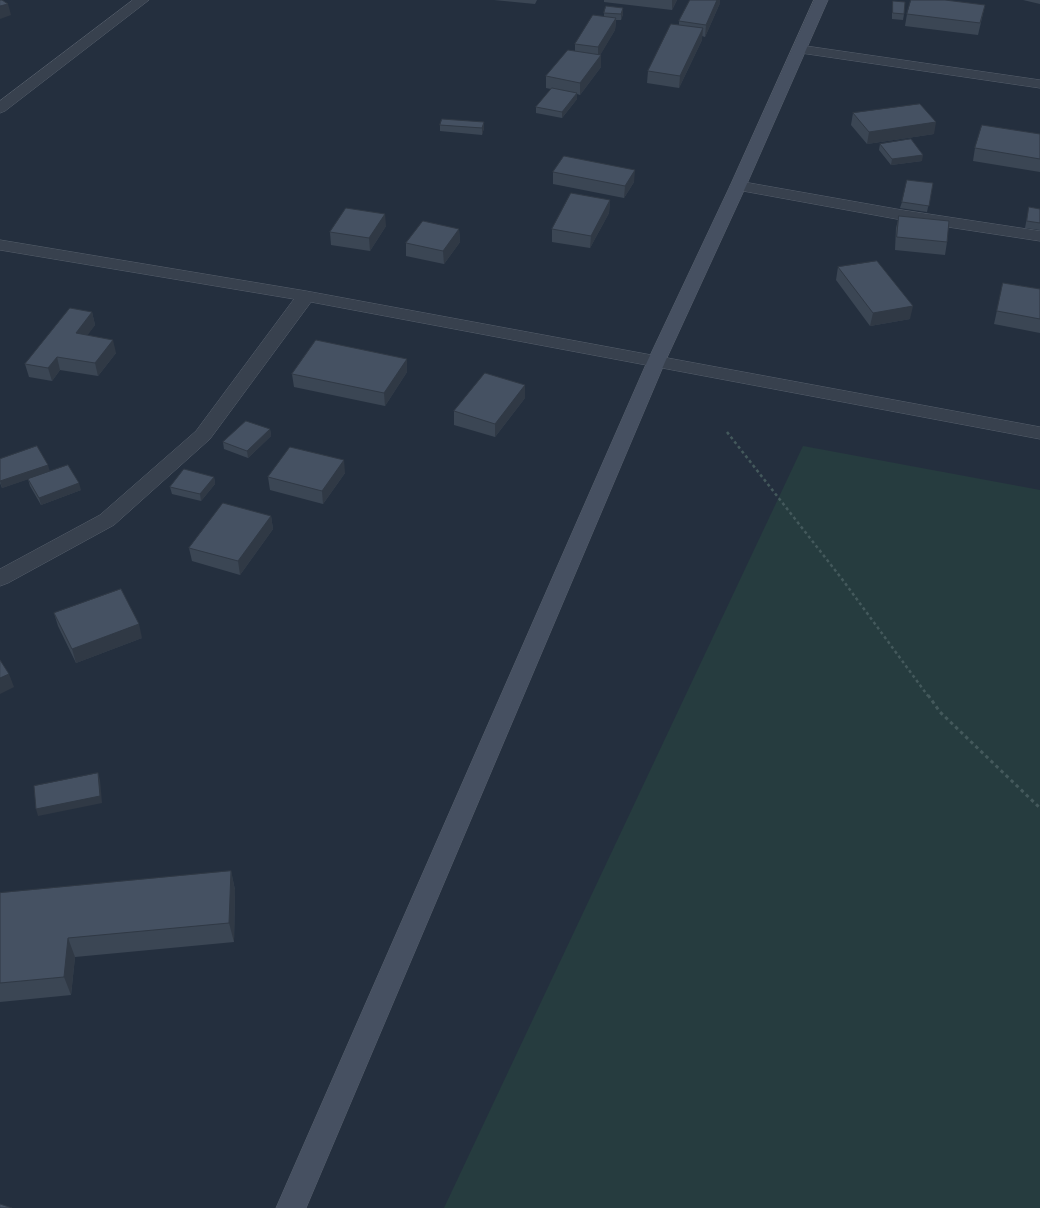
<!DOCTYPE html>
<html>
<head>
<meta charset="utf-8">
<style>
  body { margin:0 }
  canvas { display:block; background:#242f3e }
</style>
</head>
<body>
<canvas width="1040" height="1208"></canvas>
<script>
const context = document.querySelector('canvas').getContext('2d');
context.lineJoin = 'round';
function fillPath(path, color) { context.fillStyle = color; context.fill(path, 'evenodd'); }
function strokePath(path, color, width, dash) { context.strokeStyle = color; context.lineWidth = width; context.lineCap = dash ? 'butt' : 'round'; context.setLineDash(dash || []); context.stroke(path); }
fillPath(new Path2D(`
  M803,446L1040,490V1208H444Z`), '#263c3f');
const street = new Path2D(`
  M133,0H149L5,111L0,113V101Z
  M799,45L1040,80V88L794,52L792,49L794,46Z
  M738,181L902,210L1040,231V241L902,220L732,189L730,186L732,183Z
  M0,240L306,291L1040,427V439L311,302L210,439L114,525L8,583L0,586V569L100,515L196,431L294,299L0,250Z`);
const secondary = new Path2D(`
  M814,0H828L746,186L665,362L306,1208H276L647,362L730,186Z`);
strokePath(street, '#565f6c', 1);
strokePath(secondary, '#565f6c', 1);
strokePath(new Path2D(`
  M727,432L842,579L928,696`), '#44595c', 2.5, [3, 3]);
strokePath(new Path2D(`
  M928,695L940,712L1040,808`), '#44595c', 3, [3.5, 3.5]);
fillPath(street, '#38414e');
fillPath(secondary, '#465061');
fillPath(new Path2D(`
  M494,0H537L535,4Z
  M604,0H677L672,10L604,2Z
  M1023,0H1040V4Z
  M893,1L904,14L903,20L892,19V7Z
  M720,3L705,37L702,36V40L679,88L647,83L648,71L679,25V21Z
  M985,5L978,35L905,26L907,14Z
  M623,8V14L621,20H616L615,30L600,55L601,67L580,95L577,94V99L562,118L536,113V107L551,89L546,88V76L575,51V44L604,16V13Z
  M853,113L934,134L867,144L851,125Z
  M440,125L484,128L482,135L440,131Z
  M1040,134V172L973,161L975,148Z
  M880,144L922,161L891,165L879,150Z
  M553,172L634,182L624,198L553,184Z
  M933,183L927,212L900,208L902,202Z
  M610,200L609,213L590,248L552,242V229Z
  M1029,207L1040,209V230L1025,228Z
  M899,216L947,242L945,255L895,250L896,228Z
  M386,226L370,251L331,245L330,232Z
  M459,229L460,242L444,264L406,256V243Z
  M838,267L910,319L870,326L836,280Z
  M1003,283L1040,289V333L994,324Z
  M92,312L95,325L87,335L116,353L98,376L60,370L52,381L29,377L25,364Z
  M407,372L385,406L294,387L292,374Z
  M525,398L495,437L454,425V411Z
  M270,429L271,436L248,458L224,449L223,442Z
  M0,459L50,472L81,490L41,505L30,486L28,479L2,488L0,483Z
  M345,473L323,504L270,490L268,477Z
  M214,477L215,484L201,501L172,494L170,487Z
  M271,516L273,529L240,575L192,561L189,548Z
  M54,613L142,638L76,663L58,626Z
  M231,871L235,890L234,942L75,957L71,995L0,1002V893Z`), '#3b4654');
fillPath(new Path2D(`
  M672,0H677L672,10Z
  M717,0H720V3L705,37L706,25Z
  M8,4L11,15L0,19V6Z
  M623,8V14L621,20V14Z
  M616,18L615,30L598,59L601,55V67L580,95V83L598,59V47Z
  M703,28L702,40L679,88L680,76Z
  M577,93V99L562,118V112Z
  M484,122V128L482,135V128Z
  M936,122L934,134L867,144L869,132Z
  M923,155L922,161L891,165L892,159Z
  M635,170L634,182L624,198L625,186Z
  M610,200L609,213L590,248L591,236Z
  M385,214L386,226L370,251L369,238Z
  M459,229L460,242L444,264L443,251Z
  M913,306L910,319L870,326L873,313Z
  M92,312L95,325L79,347L76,333Z
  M113,340L116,353L98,376L95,363Z
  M57,357L60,370L52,381L48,368Z
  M407,359V372L385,406L384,393Z
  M525,385V398L495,437V424Z
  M270,429L271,436L248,458L247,451Z
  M344,460L345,473L323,504L322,491Z
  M48,465L50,472L2,488L0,481Z
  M214,477L215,484L201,501L200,494Z
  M79,483L81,490L41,505L39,498Z
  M271,516L273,529L240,575L238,561Z
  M139,624L142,638L76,663L72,649Z
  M9,674L14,687L0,694V678Z
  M98,773L100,780L102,803L38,816L36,809Z
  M231,871L235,890L234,942L229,923Z
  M68,938L75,957L71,995L64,977Z`), '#303945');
const building = new Path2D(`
  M0,0H2L8,4L0,6Z
  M690,0H717L706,25L679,21Z
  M911,0H945L985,5L980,23L907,14Z
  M893,1L905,2L904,14L893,13Z
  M606,6L623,8L621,14L604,13Z
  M593,15L616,18L598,47L575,44Z
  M671,24L703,28L680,76L648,71Z
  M568,50L601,55L580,83L546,76Z
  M552,88L577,93L562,112L536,107Z
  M920,104L936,122L869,132L853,113Z
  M442,119L484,122L482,128L440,125Z
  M982,125L1040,134V159L975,148Z
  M911,139L923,155L892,159L880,144Z
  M564,156L635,170L625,186L553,172Z
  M907,180L933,183L929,206L902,202Z
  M571,193L610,200L591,236L552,229Z
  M1029,207L1040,209V223L1027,221Z
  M346,208L385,214L369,238L330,232Z
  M899,216L949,221L947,242L897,237Z
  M423,221L459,229L443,251L406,243Z
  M877,261L913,306L873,313L838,267Z
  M1003,283L1040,289V319L997,311Z
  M70,308L92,312L76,333L113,340L95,363L57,357L48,368L25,364Z
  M316,340L407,359L384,393L292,374Z
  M485,373L525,385L495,424L454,411Z
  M246,421L270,429L247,451L223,442Z
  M37,446L48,465L0,481V459Z
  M290,447L344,460L322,491L268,477Z
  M68,465L79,483L39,498L28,479Z
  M184,469L214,477L200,494L170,487Z
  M223,503L271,516L238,561L189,548Z
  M121,589L139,624L72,649L54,613Z
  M0,660L9,674L0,678Z
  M98,773L100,796L36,809L34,786Z
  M231,871L229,923L68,938L64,977L0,983V893Z
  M0,1204L12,1208H0Z`);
fillPath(building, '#455162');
strokePath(building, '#303945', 1);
</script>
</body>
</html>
